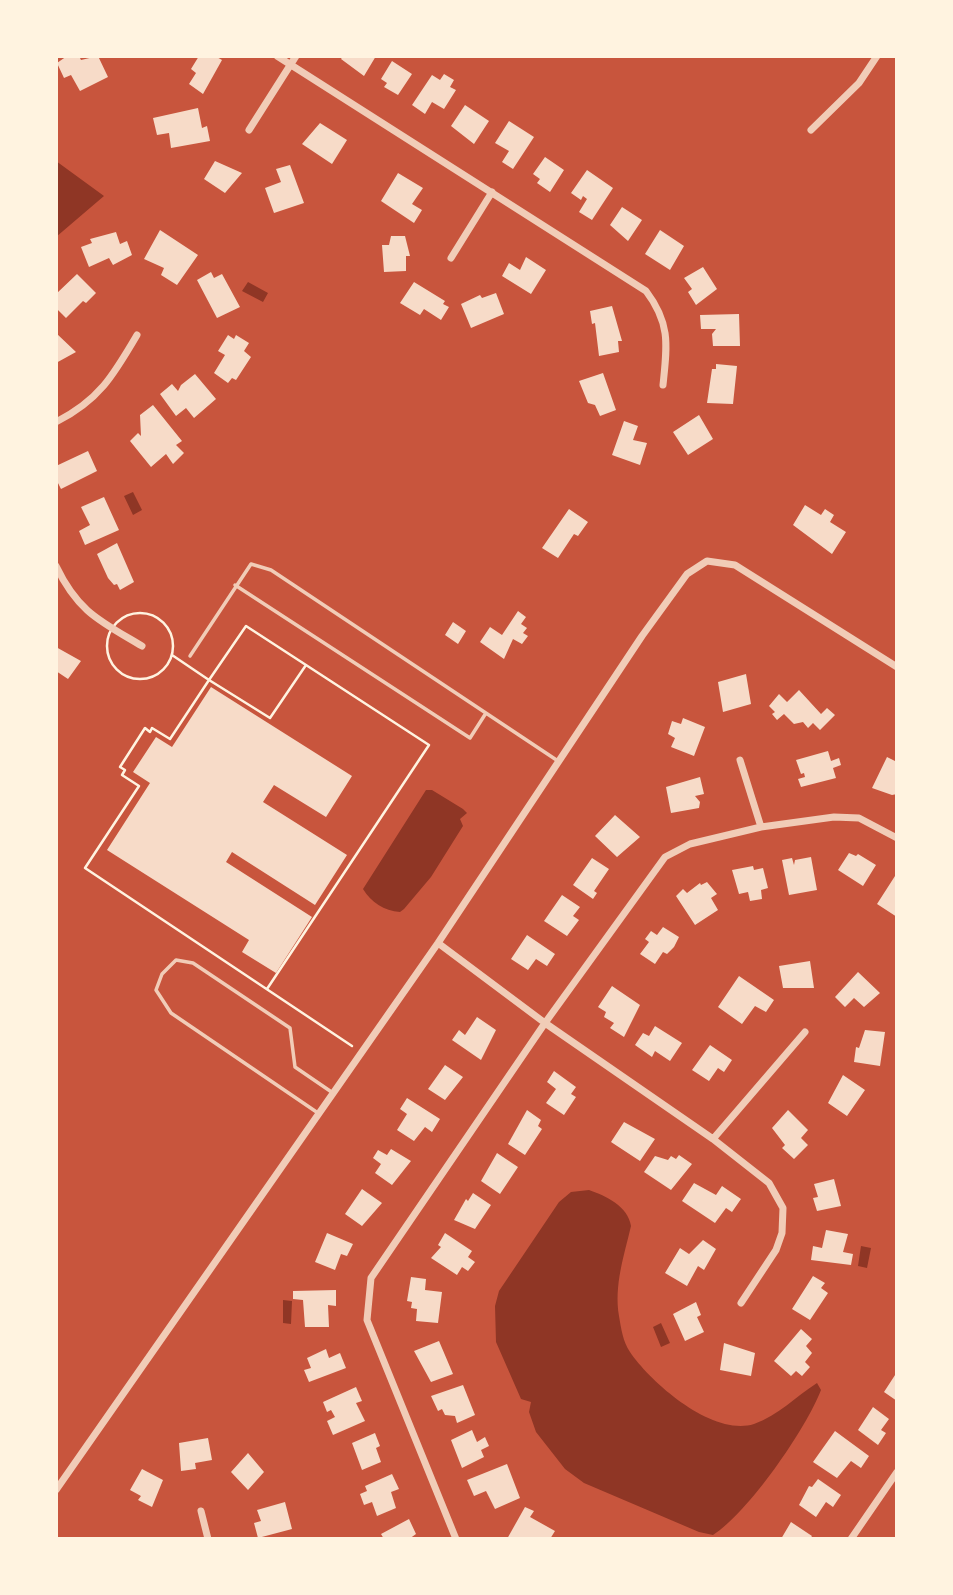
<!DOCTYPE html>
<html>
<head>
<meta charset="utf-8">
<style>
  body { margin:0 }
  #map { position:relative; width:953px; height:1595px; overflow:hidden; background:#c8553d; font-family:"IBM Plex Sans",sans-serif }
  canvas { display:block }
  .frame { position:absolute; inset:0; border:58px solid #fff3e0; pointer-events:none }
</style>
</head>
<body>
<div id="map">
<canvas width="953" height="1595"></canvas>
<div class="frame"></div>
</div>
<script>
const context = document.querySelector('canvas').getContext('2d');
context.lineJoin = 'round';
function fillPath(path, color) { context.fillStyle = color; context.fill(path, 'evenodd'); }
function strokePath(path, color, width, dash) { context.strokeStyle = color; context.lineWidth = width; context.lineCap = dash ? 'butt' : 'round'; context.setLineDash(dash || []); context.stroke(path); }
fillPath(new Path2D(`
  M56,161L104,196L56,237Z
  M248,282L268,293L263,302L242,291Z
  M133,492L142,510L133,515L124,496Z
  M426,790H432L463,809L467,813L460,819L463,826L431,877L404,909L400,912C384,911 371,902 363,889Z
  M589,1190C606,1196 628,1206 631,1226C624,1256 614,1285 619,1316C621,1328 623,1342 630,1352C651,1383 713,1437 754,1424C779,1415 795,1397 817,1383L821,1390C806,1429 748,1513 713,1535L699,1532L584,1483L565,1469L536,1432L529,1412L531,1402L521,1399L496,1342L495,1306L499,1291L559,1202L571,1192Z
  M861,1246L871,1248L867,1268L858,1266Z
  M283,1300L292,1301L291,1324L283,1323Z
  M661,1323L670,1343L661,1347L653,1327Z`), '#8f3625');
fillPath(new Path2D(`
  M67,56H79L81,60L98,56L108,77L80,91L71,75L64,78L57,63Z
  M199,56H215L222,60L203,94L189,84L196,73L191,69Z
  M343,56H376L364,76L341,59Z
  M392,61L412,74L398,95L384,87L387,83L381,79Z
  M444,74L454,80L450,87L456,90L444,109L432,102L425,114L412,105L432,75L440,80Z
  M465,105L489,121L474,144L451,126Z
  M198,108L202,128L207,126L210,141L171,148L169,133L157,135L153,118Z
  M509,121L534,137L513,169L502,162L509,151L495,143Z
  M320,123L347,140L332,164L302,144Z
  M545,157L564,170L550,192L537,183L540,179L533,174Z
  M215,161L242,173L225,193L204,179Z
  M290,165L304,203L274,213L265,188L281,182L276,169Z
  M587,170L613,188L592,220L579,212L587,199L583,196L581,200L571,193Z
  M398,173L423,188L412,204L422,210L414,223L381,201Z
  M622,207L642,220L628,241L610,225Z
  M160,230L198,255L177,285L161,275L164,268L144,259Z
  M660,230L684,246L670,270L645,254Z
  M116,232L120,244L127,241L132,255L113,265L109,258L89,267L81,247L92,243L90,239Z
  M391,236H405L410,256H406V271L384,272L382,245H389Z
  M526,257L546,270L531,294L502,276L509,263L520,270Z
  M703,267L717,289L696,305L688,292L692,289L684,278Z
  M211,272L214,278L222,274L240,307L217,318L197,280Z
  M77,274L96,293L86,303L83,301L66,318L56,308V294Z
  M414,282L445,301L443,304L449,307L441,320L424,309L420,315L400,303Z
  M496,293L504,314L471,328L461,304L480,295L482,298Z
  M612,306L622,341H618L619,352L599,356L595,323L592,324L590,311Z
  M739,314L740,346H713L712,334L716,329H701L700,315Z
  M56,333L76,352L56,363Z
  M228,335L234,339L236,335L249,343L244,351L251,357L236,380L232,378L228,383L214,373L225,355L218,351Z
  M716,364L737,366L733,404L707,403L712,369H716Z
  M603,373L616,410L600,416L595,405L588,403L579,381Z
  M195,374L216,399L194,418L186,408L176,416L160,394L172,384L178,391L181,385Z
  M153,405L182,441L176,445L184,453L173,464L166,454L151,467L130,441L138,433L141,436L140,415Z
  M699,415L713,439L688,455L673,432Z
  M624,421L638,426L633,440L647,443L640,465L612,455Z
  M88,451L97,471L61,489L56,479V466Z
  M104,497L119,530L85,545L79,531L90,525L81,507Z
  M805,505L821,515L825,509L834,515L830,522L846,532L832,554L793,525Z
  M569,509L588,522L578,536L574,534L558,558L542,548Z
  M117,543L134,582L120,590L117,584L114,585L108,578L97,554Z
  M518,611L526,617L521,624L527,628L523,633L528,636L522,644L513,639L504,659L480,642L490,627L502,635Z
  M453,622L466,631L458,644L445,635Z
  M56,647L81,661L68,679L56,671Z
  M746,674L751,704L723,712L718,682Z
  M211,687L352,776L326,817L274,785L263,802L347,855L315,905L232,852L226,862L312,917L276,973L242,952L249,940L107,850L150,783L133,772L156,737L172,747Z
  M799,690L821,714L827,708L835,715L820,730L813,723L808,728L803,722L794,724L784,714L777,720L772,714L775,712L769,706L779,694L787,702Z
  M683,718L705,727L694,756L671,747L675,738L668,734L672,721L681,724Z
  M828,751L831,761L839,758L841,765L833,768L836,778L801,787L798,779L805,777L804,773L801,774L796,760Z
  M887,757L897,762V794L892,795L872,788Z
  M700,777L704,794L695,796L700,802L699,808L671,813L666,787Z
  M615,815L640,837L617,857L595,836Z
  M849,853L856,856L858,854L876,865L863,886L838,870Z
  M811,857L817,890L789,895L782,860L792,858L794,865L795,860Z
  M592,858L609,869L594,891L597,893L593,899L573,885Z
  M753,866L754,870L763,868L768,888L761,890L762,899L750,901L748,892L739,894L732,870Z
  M895,876L897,878V917L877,904Z
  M707,882L717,894L711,898L718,910L695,925L676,896L683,889L687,893L700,883L701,885Z
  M562,895L580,907L573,916L579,920L567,936L544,921Z
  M663,927L679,937L674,947L667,954L663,952L655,964L640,954L649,942L645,939L651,931L657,935Z
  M527,935L555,954L547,966L536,959L528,970L511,959Z
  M810,961L814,988H783L779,966Z
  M858,972L880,993L864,1007L854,998L845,1007L835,997Z
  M739,976L774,1000L766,1012L755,1006L742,1024L718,1007Z
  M612,986L640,1005L624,1037L610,1028L614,1023L604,1017L606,1012L598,1007Z
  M477,1017L496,1030L481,1060L452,1040L459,1030L465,1035Z
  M655,1026L682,1043L670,1061L655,1051L652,1057L635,1045L643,1033L649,1036Z
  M865,1030L885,1032L880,1066L854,1062L856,1047L859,1048Z
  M710,1045L732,1060L724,1072L718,1068L709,1081L692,1070Z
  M445,1065L463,1077L445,1100L428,1089Z
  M554,1071L576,1087L571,1094L576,1097L564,1115L546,1103L556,1089L547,1082Z
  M843,1075L865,1090L847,1116L828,1103Z
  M407,1098L440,1119L432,1132L425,1127L414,1141L397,1130L407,1114L400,1109Z
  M527,1110L541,1120L538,1126L542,1129L525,1155L508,1144Z
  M788,1110L808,1130L801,1138L808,1145L794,1159L782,1148L785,1145L772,1128Z
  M624,1122L655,1139L640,1161L611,1142Z
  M391,1149L411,1161L392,1185L375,1173L381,1164L373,1158L378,1150L387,1155Z
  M497,1153L518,1167L500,1194L481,1181Z
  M679,1155L692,1164L671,1190L644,1172L655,1156L668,1160L671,1156L676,1159Z
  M834,1179L841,1206L817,1211L813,1198L818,1197L814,1184Z
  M694,1183L716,1195L722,1186L741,1199L732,1212L726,1208L715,1223L682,1201Z
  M362,1189L382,1203L362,1226L345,1214Z
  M473,1193L491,1205L475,1229L454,1220L466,1199L468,1201Z
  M826,1230L848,1234L843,1252L853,1254L851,1265L811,1260L813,1246L822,1248Z
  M327,1233L353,1244L347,1256L341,1254L335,1270L315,1262Z
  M445,1233L472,1251L468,1257L475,1262L468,1271L462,1267L457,1275L431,1258L441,1247L438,1245Z
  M703,1240L716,1249L704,1270L698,1266L687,1286L665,1273L680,1248L689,1254Z
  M813,1276L825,1283L821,1288L828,1293L810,1320L792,1309Z
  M411,1277L426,1279L425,1290L442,1292L438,1323L416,1321L417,1309L411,1308L412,1302L407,1301Z
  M336,1290V1306L328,1305L329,1327H305L303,1300L293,1299V1291Z
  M696,1302L701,1315L697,1317L704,1332L685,1341L673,1314Z
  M801,1329L812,1339L806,1346L812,1353L805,1362L810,1367L802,1376L796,1371L791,1376L774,1361Z
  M439,1341L453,1374L431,1382L414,1351Z
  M724,1343L755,1353L751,1376L720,1370Z
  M326,1349L329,1358L340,1353L346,1368L309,1382L304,1370L311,1368L307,1358Z
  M897,1372V1401L884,1392Z
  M463,1385L475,1415L457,1423L455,1416L445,1415L442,1409L438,1411L431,1396Z
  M356,1387L362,1401L356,1403L365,1421L333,1435L327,1421L335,1417L331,1410L327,1412L323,1402Z
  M873,1407L889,1419L881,1430L886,1433L878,1445L858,1430Z
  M472,1430L477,1442L485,1437L489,1446L481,1450L484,1457L462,1468L451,1440Z
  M835,1431L869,1456L861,1468L851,1461L837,1478L813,1462Z
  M375,1433L380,1446L376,1448L381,1462L362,1470L352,1443Z
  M208,1438L212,1460L195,1463L196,1469L181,1471L179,1443Z
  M248,1453L264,1472L248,1490L231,1472Z
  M507,1464L520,1498L495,1509L486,1491L474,1496L467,1480Z
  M142,1469L163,1480L152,1507L138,1500L141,1496L130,1490Z
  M392,1474L399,1489L391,1492L396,1508L377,1516L372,1502L364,1505L360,1494L367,1491L365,1486Z
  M818,1479L841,1495L833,1507L826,1502L816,1517L799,1505L809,1486L812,1487Z
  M285,1502L292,1529L258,1538L254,1523L261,1521L257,1510Z
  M525,1507L534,1511L530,1517L555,1531L550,1539H507Z
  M409,1519L416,1534L409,1539H384L381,1534Z
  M791,1522L812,1536L810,1539H781Z`), '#f7dbc8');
strokePath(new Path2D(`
  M107 646a33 33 0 1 1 66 0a33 33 0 1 1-66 0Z
  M172,655L209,680L170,739L152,728L150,732L145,728L120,767L125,770L122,775L139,786L85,868L352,1046
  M267,989L429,745L306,665L270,718L209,680L246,626L306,665`), '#fff3e0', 2.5);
strokePath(new Path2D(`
  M235,585L470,738L486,713
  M190,656L251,564L271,570L558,761
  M318,1113L171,1013L156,990L162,974L176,960L193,963L290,1028L295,1067L333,1093`), '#f1ccb7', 3.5);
strokePath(new Path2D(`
  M277,56L646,291C671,324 667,346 663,385
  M249,130L296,56
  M811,130L859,83L877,56
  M451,258L492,192
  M56,422C99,400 113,376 137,335
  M56,566C78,612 100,621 142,646
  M740,760L761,827
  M438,943L545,1023L713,1139L769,1183L783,1208L782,1233L776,1250L741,1303
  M713,1139L805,1032
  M56,1490L438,943L642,636L687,574L707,561L735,565L897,667
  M201,1511L208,1539
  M456,1539L367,1320L371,1278L545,1023L665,857L690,844L761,827L834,817L859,818L897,838
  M851,1539L897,1472`), '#f1ccb7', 7);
</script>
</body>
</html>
